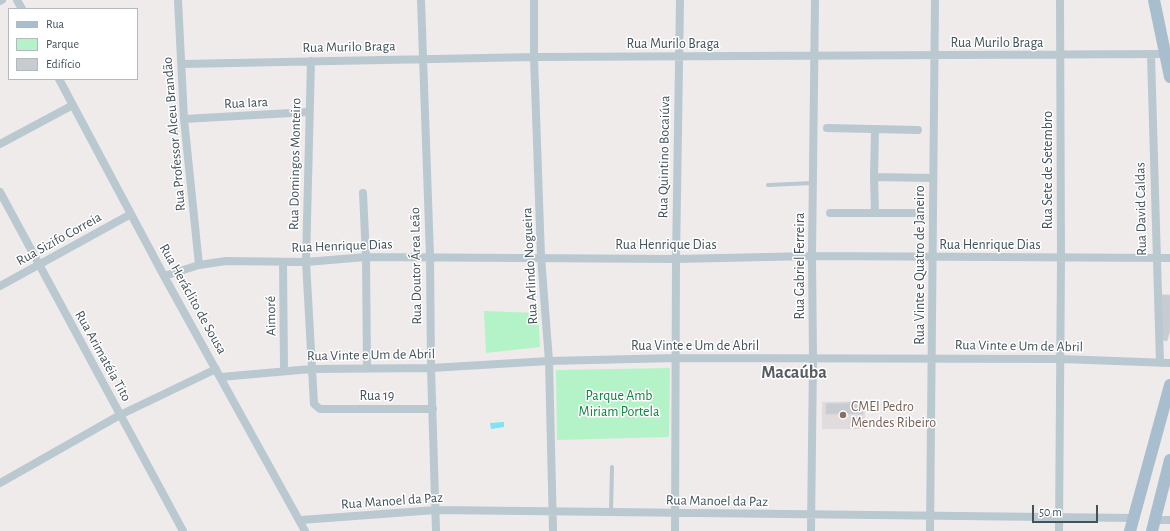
<!DOCTYPE html>
<html>
<head>
<meta charset="utf-8">
<style>
  body { margin:0 }
  #map { position:relative; width:1170px; height:531px; overflow:hidden; background:#efebeb; font-family:"Alegreya Sans",sans-serif }
  canvas { display:block }
  .legend { position:absolute; left:8px; top:8px; width:130px; height:72px; box-sizing:border-box; background:#fff; border:1px solid #b3b9bd; margin:0; padding:5px 7px; list-style:none; font-size:12px; color:#42515b }
  .legend li { display:flex; align-items:center; gap:8px; height:20px }
  .legend b { width:20px; border:1px solid #b3b9bd }
  .scale { position:absolute; left:1032px; top:505px; width:66px; height:18px; box-sizing:border-box; border:2px solid #42515b; border-top:0; padding-left:5px; font-size:12px; line-height:14px; white-space:nowrap; color:#42515b; -webkit-text-stroke:3px #fff; paint-order:stroke }
</style>
</head>
<body>
<div id="map">
<canvas width="1170" height="531"></canvas>
<ul class="legend">
<li><b style="height:5px;background:#a8bece"></b>Rua</li>
<li><b style="height:11px;background:#b3f3c7"></b>Parque</li>
<li><b style="height:11px;background:#c7ccd1"></b>Edifício</li>
</ul>
<div class="scale">50 m</div>
</div>
<script>
const context = document.querySelector('canvas').getContext('2d');
context.lineJoin = 'round';
function fillPath(path, color) { context.fillStyle = color; context.fill(path, 'evenodd'); }
function strokePath(path, color, width, dash) { context.strokeStyle = color; context.lineWidth = width; context.lineCap = dash ? 'butt' : 'round'; context.setLineDash(dash || []); context.stroke(path); }
function drawText(font, color, halo, rows, align = 'center') {
  context.font = font + ' "Alegreya Sans",sans-serif'; context.lineWidth = 3; context.setLineDash([]); context.textBaseline = 'middle'; context.strokeStyle = halo; context.fillStyle = color; for (const [text, x, y, turn = 0] of rows) {
    context.save(); context.translate(x, y); context.rotate((+turn || 0) * Math.PI / 180); context.textAlign = isNaN(turn) ? turn : align; if (halo) context.strokeText(text, 0, 0); context.fillText(text, 0, 0); context.restore();
  }
}
fillPath(new Path2D(`
  M865,401V429H822V402Z`), '#e0dcdd');
fillPath(new Path2D(`
  M484,311L538,313L540,347L486,353Z
  M670,368L669,437L557,440L556,370Z`), '#b3f3c7');
fillPath(new Path2D(`
  M504,422V427L491,429L490,423Z`), '#7ce5f4');
const building = new Path2D(`
  M1160,295H1170V330L1167,341L1163,340Z
  M857,403V407H863V414H826V404Z`);
fillPath(building, '#c7ccd1');
strokePath(building, '#cfd2d8', 1);
strokePath(new Path2D(`
  M768,185L813,183
  M611,512L612,467`), '#bac8d0', 4);
strokePath(new Path2D(`
  M17,0L22,9
  M178,0L184,119L199,265
  M421,0L430,256L431,368L436,531
  M534,0V57L541,257L549,361L553,531
  M0,1L2,0
  M1151,55L1160,363
  M311,61L306,262L314,404L320,409H433
  M182,64L534,57L1165,54
  M59,79L164,276L305,531
  M184,119L309,112
  M827,128L918,130
  M875,130L874,177L933,178
  M0,144L73,105
  M0,192L183,531
  M363,193L366,257L367,369
  M830,213H875L874,177
  M875,213H919
  M283,262L284,371
  M164,276L199,265L226,261L306,262L366,257L676,259L812,256L1170,258
  M0,286L131,214
  M221,377L311,369L431,368L549,361L676,358L1061,359L1170,363
  M0,483L120,415L216,369
  M301,520L436,510L1134,518
  M1155,520H1170
  M675,531L676,259L680,0
  M811,531L813,359L812,256L815,0
  M930,531L935,0
  M1059,531L1061,258L1060,0`), '#bac8d0', 8);
strokePath(new Path2D(`
  M1154,0L1170,77
  M1130,531L1170,385
  M1152,531L1170,460`), '#a8bece', 12);
for (const [x, y, r, color] of [
  [843,415,4,"#8d6e63"]
]) { const dot = new Path2D(); dot.arc(x, y, r, 0, 2 * Math.PI); context.fillStyle = color; context.fill(dot); strokePath(dot, '#fff', 1.5); }
drawText('14px', '#42515b', '#fff', [
  ["Rua Murilo Braga",997,43],
  ["Rua Murilo Braga",673,44],
  ["Rua Murilo Braga",349,47,-1],
  ["Rua Iara",246,103,-3],
  ["Rua Professor Alceu Brandão",174,134,-95],
  ["Rua Quintino Bocaiúva",664,157,-89],
  ["Rua Domingos Monteiro",295,164,-89],
  ["Rua Sete de Setembro",1048,170,-90],
  ["Rua David Caldas",1141,209,-91],
  ["Rua Sizifo Correia",59,239,-29],
  ["Rua Henrique Dias",666,245],
  ["Rua Henrique Dias",990,245],
  ["Rua Henrique Dias",342,246,-2],
  ["Rua Vinte e Quatro de Janeiro",920,265,-90],
  ["Rua Doutor Área Leão",416,266,-91],
  ["Rua Arlindo Nogueira",530,266,-93],
  ["Rua Gabriel Ferreira",800,266,-90],
  ["Rua Heráclito de Sousa",193,299,61],
  ["Aimoré",271,316,-91],
  ["Rua Vinte e Um de Abril",695,346],
  ["Rua Vinte e Um de Abril",1019,346,1],
  ["Rua Vinte e Um de Abril",371,355,-1],
  ["Rua Arimatéia Tito",103,356,61],
  ["Rua 19",377,396],
  ["Rua Manoel da Paz",392,501,-4],
  ["Rua Manoel da Paz",717,501,1]
]);
drawText('14px', '#0d823e', '#fff', [
  ["Parque Amb",619,396],
  ["Miriam Portela",619,412]
]);
drawText('14px', '#785e54', '#fff', [
  ["CMEI Pedro",851,407],
  ["Mendes Ribeiro",851,423]
], 'left');
drawText('bold 18px', '#585d61', '#fff', [
  ["Macaúba",794,373]
]);
</script>
</body>
</html>
